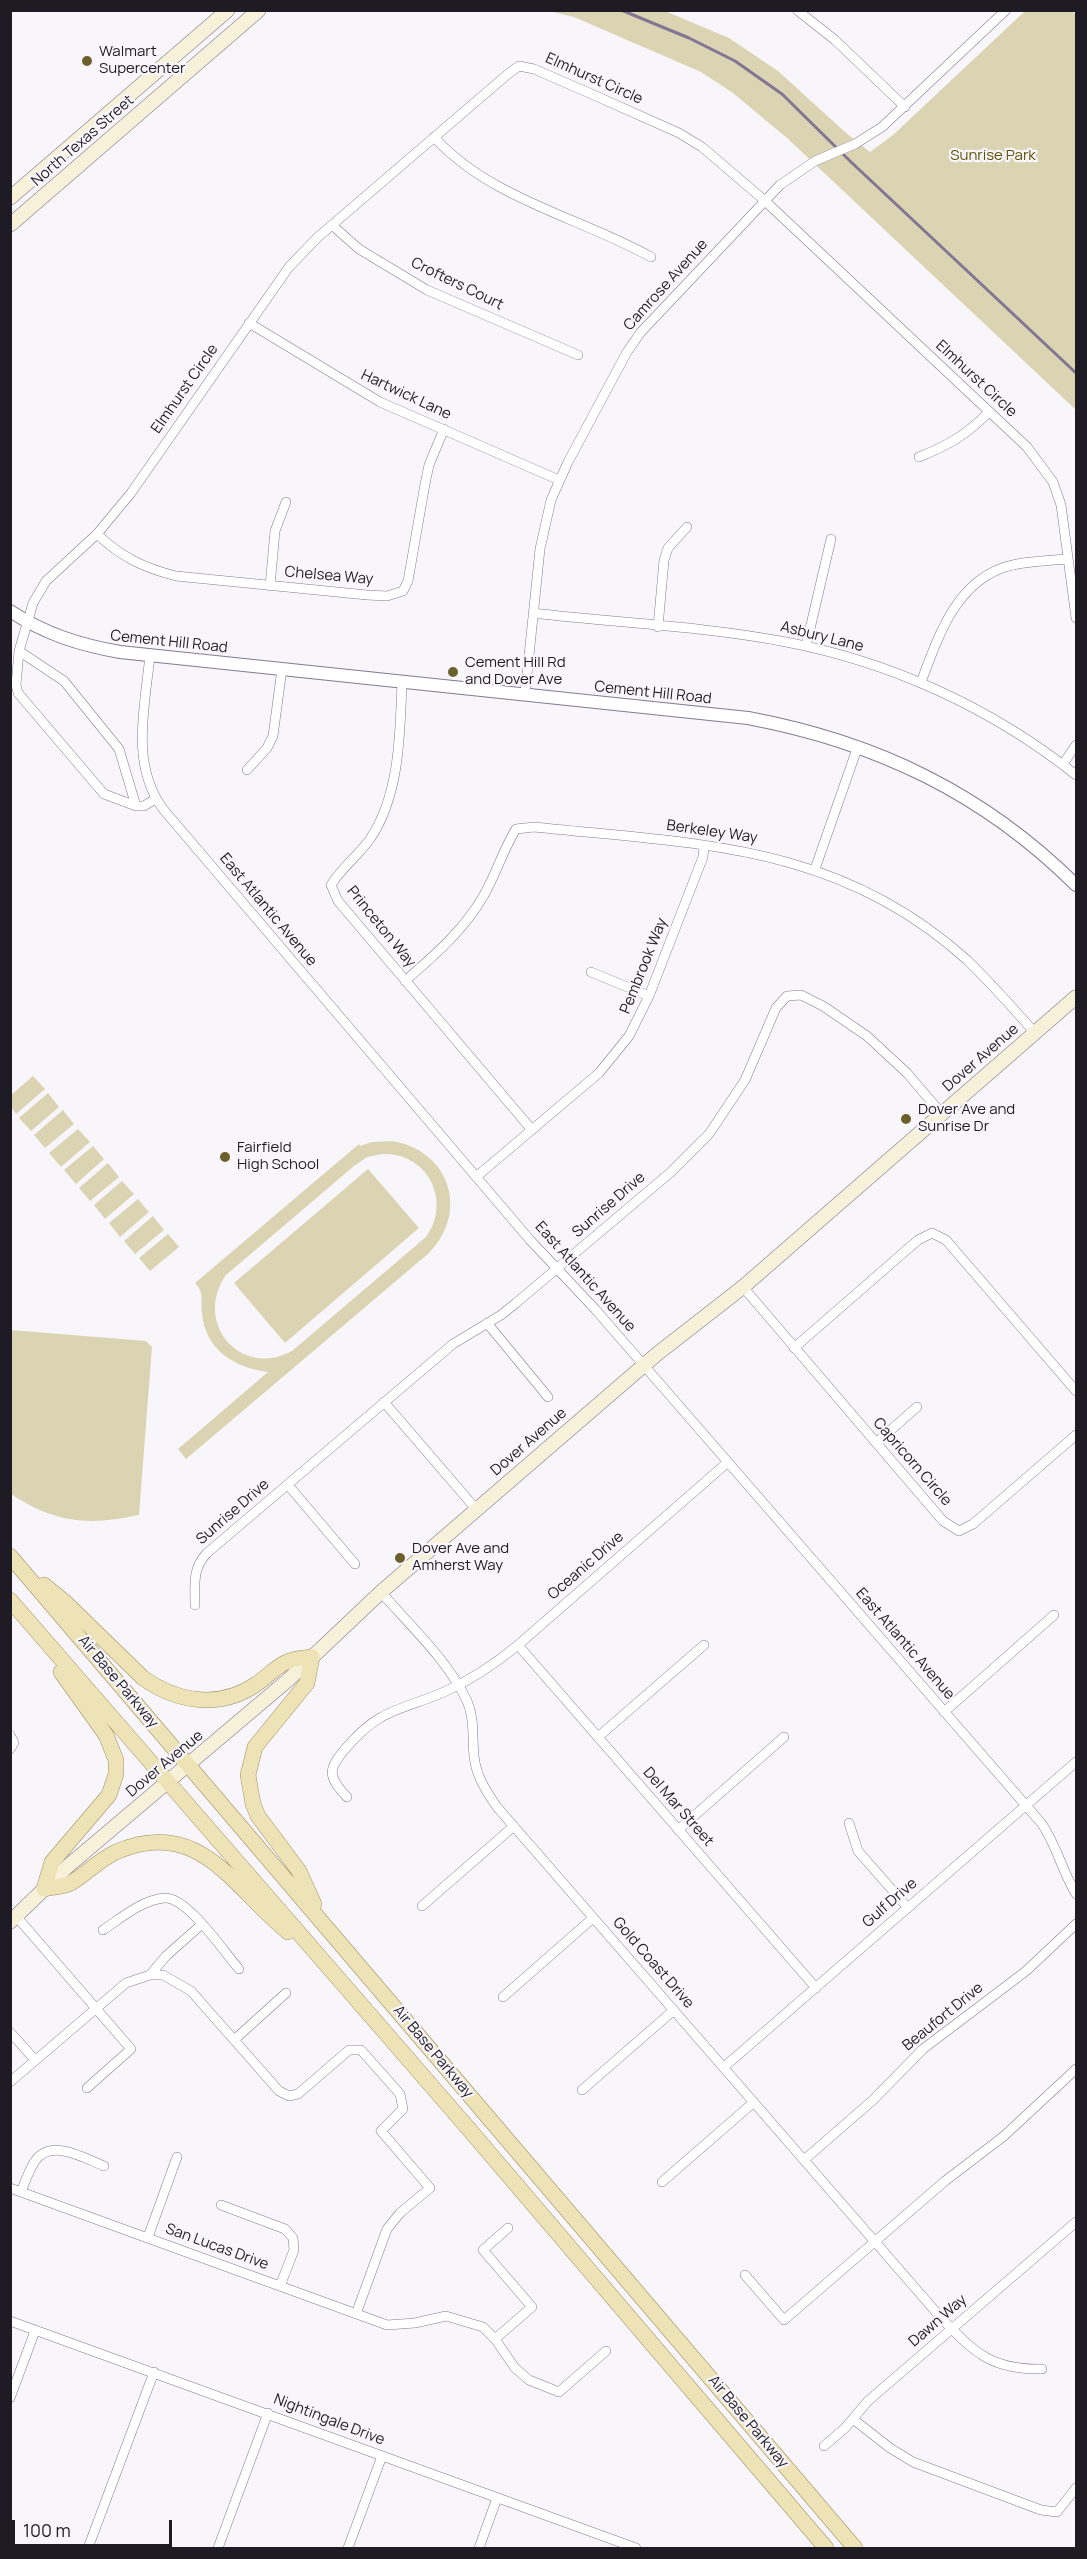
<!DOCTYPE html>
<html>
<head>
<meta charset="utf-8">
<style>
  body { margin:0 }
  #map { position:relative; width:1087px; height:2559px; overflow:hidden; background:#f8f6fb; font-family:Manrope,sans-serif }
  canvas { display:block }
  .frame { position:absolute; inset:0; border:12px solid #1f1b24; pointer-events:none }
  .scale { position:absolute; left:12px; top:2520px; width:160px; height:27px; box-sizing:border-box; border:3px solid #1f1b24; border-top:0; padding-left:8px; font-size:18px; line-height:21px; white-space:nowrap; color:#1f1b24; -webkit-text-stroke:4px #f8f6fb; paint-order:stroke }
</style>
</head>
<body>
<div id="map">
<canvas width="1087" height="2559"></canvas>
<div class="frame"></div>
<div class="scale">100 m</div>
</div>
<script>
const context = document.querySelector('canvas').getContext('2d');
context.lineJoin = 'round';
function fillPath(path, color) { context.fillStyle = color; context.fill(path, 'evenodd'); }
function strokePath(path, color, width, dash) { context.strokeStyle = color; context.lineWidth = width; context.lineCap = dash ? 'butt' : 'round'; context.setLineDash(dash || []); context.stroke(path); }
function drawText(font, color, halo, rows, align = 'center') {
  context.font = font + ' Manrope,sans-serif'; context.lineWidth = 4.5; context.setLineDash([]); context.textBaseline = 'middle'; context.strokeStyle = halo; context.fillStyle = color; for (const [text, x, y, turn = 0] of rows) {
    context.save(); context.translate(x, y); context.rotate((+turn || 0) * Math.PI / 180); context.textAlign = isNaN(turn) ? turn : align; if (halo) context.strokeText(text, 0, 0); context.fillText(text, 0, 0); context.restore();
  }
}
fillPath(new Path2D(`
  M549,11H665L729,38L778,71L845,132L870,152L893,135L1025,11H1073L1076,15V410L787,138L733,93L701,72L574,17Z
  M33,1076L45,1089L16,1114L11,1107V1095Z
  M48,1093L59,1107L31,1131L19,1118Z
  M63,1110L74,1124L45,1148L34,1135Z
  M78,1129L90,1142L61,1167L49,1153Z
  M392,1141C449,1150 470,1211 429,1253L186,1459L178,1449L268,1372C235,1368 205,1350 202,1313C200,1299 205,1294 195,1283L359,1144L360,1146L372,1142ZM383,1154C428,1153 452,1201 426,1237L292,1351C240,1379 193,1322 226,1275L354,1166L367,1157Z
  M93,1146L104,1159L76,1184L64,1170Z
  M108,1163L119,1177L90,1201L79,1188Z
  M368,1169L419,1228L285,1343L234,1283Z
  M122,1181L134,1194L105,1219L94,1205Z
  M138,1199L149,1212L120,1237L109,1223Z
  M153,1216L164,1230L135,1254L124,1241Z
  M168,1234L179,1247L150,1271L139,1258Z
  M11,1330L146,1341L152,1347L139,1515C88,1526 55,1523 11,1494Z`), '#dbd4b3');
strokePath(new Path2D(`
  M621,10L689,38L735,61L782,94L851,162L1076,373`), '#837693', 3);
const minor = new Path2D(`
  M797,10L835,40L905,107
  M434,137C490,199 579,217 651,257
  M332,225L359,249L427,290L578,355
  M249,323L380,402L559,480
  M919,457C949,445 966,435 989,412
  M97,534C121,557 144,568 176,576L367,595L387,596L403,591L408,581L425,484L429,465L444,429
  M270,586L275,531L286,502
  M533,613C617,623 703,626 786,642C891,662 992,708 1076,775
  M658,627L664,560L668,548L687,527
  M806,646L831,539
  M19,651L64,681L119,749L136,806
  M150,655C145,707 130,764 163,809L530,1240L595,1309L1042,1824C1057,1846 1062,1871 1076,1894
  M402,682C400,733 400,795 370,839C358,856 342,867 331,885L338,901L532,1130
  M921,682C938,638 954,586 1002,568C1022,561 1046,561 1067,559
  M525,694L540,549L551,500L568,462L627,352L641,332L780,185L815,161L855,144L882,127L1006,10
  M1063,764L1076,745
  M247,770L267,748L273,736L282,669
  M155,799L144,806H136L104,794L18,693L16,685L19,651L33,603L46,581L97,534L131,493L289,267L318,237L508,74L519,66L534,69L587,92L679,133L702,147L764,200L1027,447L1053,482L1061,505L1076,618
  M815,869L858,746
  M591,972L649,996
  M405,981C435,955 464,930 484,895C496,874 503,850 516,829L534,827C696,844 838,843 967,960C991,983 1013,1008 1035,1033
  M476,1177L599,1073L629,1036L649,996L703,857L704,845
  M743,1287L943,1521L959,1531L973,1524L1076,1435
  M487,1323L548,1397
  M794,1348L918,1240L932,1233L946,1240L1076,1391
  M384,1402L476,1509
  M876,1443L917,1407
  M288,1485L355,1564
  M381,1592C410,1626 448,1660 467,1701C475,1719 472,1738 474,1756C476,1776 486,1791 497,1807L943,2320C976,2354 993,2370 1042,2369
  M195,1605C195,1584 192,1569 207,1553L453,1344L501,1315L516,1303L671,1172L709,1134L745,1080L776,1008L787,996L801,995L823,1006L867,1036L907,1073L942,1114
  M518,1645L816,1988
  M944,1712L1054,1615
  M10,1735L14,1743L10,1749
  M598,1737L704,1645
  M347,1797C327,1776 328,1769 346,1748C380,1708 400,1711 444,1692C471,1680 495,1664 518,1645L728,1462
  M849,1823L858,1851L908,1908
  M678,1830L784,1737
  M422,1906L514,1826
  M16,1916L131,2049L87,2088
  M103,1930C121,1918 142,1900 164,1898C187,1896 224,1952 239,1969
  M150,1975L166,1956L201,1925
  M503,1997L593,1918
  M10,2032L35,2060
  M234,2040L286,1993
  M724,2067L1076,1762
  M10,2082L126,1983L150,1975H163L191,1991L279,2091L289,2096L298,2094L349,2050H361L400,2094L403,2109L381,2131L430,2188L400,2213L387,2229L356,2314
  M582,2090L674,2010
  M804,2160L873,2100L923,2049L1026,1971L1076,1924
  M662,2182L754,2102
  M10,2188L387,2325L415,2323L446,2316L483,2327L495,2339L515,2368L529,2380L559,2392L606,2351
  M21,2192C25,2182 29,2170 35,2161C51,2138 84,2158 104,2166
  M221,2205L285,2229L293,2238L294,2250L280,2286
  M148,2237L177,2157
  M745,2275L784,2320L945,2181L1004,2136L1076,2069
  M10,2321L636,2548
  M495,2339L532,2307L483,2250L508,2228
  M10,2398L35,2331
  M853,2419L890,2448L913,2462L1041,2510L1057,2512L1076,2488
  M824,2446L845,2428L868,2401L1076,2222
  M88,2548L154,2372
  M218,2548L268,2413
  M348,2548L382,2456
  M479,2548L497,2498`);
const tertiary = new Path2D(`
  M10,611C45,634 80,645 120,652L748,718C876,742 983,793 1076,885`);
const secondary = new Path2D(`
  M10,198L228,10
  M10,225L259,10
  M10,1922L68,1866L288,1680L381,1592L657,1354L743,1287L1076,997`);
const primary = new Path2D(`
  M10,1556L855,2548
  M44,1585L65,1602L143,1678C177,1702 219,1709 255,1685C266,1678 277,1665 289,1661C296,1658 304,1658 312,1657L307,1683L255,1747L248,1775L253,1804L258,1816L299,1871L314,1904
  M10,1600L468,2128L826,2548
  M61,1672L106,1735L116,1760V1774L109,1795L52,1862L44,1889C52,1887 64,1887 71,1883C87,1873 99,1860 116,1852C199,1816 233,1887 288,1932`);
strokePath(minor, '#847a91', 10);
strokePath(tertiary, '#847a91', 14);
strokePath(secondary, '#847a91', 15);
strokePath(primary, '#9e9163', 16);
strokePath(minor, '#fff', 9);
strokePath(tertiary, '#fff', 12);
strokePath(secondary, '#f7f1da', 14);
strokePath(primary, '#eee3b6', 15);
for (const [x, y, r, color] of [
  [87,61,6,"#6c5f2c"],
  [453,672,6,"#6c5f2c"],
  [906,1119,6,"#6c5f2c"],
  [225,1157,6,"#6c5f2c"],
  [400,1558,6,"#6c5f2c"]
]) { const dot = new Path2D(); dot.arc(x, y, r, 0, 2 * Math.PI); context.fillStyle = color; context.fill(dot); strokePath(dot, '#f8f6fb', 2); }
drawText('15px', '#1f1b24', '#f8f6fb', [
  ["Walmart",99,52],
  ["Supercenter",99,69],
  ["Cement Hill Rd",465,663],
  ["and Dover Ave",465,680],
  ["Dover Ave and",918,1110],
  ["Sunrise Dr",918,1127],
  ["Fairfield",237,1148],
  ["High School",237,1165],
  ["Dover Ave and",412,1549],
  ["Amherst Way",412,1566]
], 'left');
drawText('15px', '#1f1b24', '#f8f6fb', [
  ["Elmhurst Circle",594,79,24],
  ["North Texas Street",83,141,-41],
  ["Crofters Court",457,284,26],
  ["Camrose Avenue",666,285,-48],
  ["Elmhurst Circle",976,379,43],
  ["Elmhurst Circle",185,389,-55],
  ["Hartwick Lane",406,395,25],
  ["Chelsea Way",329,576,5],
  ["Asbury Lane",822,637,14],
  ["Cement Hill Road",169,642,6],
  ["Cement Hill Road",653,693,6],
  ["Berkeley Way",712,832,8],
  ["East Atlantic Avenue",268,910,50],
  ["Princeton Way",381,927,51],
  ["Pembrook Way",644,966,-68],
  ["Dover Avenue",981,1058,-41],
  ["Sunrise Drive",609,1205,-41],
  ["East Atlantic Avenue",585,1277,48],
  ["Dover Avenue",529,1442,-41],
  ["Capricorn Circle",912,1462,49],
  ["Sunrise Drive",233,1512,-41],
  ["Oceanic Drive",586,1566,-41],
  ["East Atlantic Avenue",905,1644,49],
  ["Air Base Parkway",118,1682,50],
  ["Dover Avenue",165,1764,-40],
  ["Del Mar Street",678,1807,49],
  ["Gulf Drive",890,1903,-41],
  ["Gold Coast Drive",653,1963,49],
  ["Beaufort Drive",943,2017,-39],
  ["Air Base Parkway",433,2052,50],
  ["San Lucas Drive",217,2247,20],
  ["Dawn Way",938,2321,-41],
  ["Nightingale Drive",329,2420,21],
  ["Air Base Parkway",748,2422,50]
]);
drawText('15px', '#615207', '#f8f6fb', [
  ["Sunrise Park",993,156]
]);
</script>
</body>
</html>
